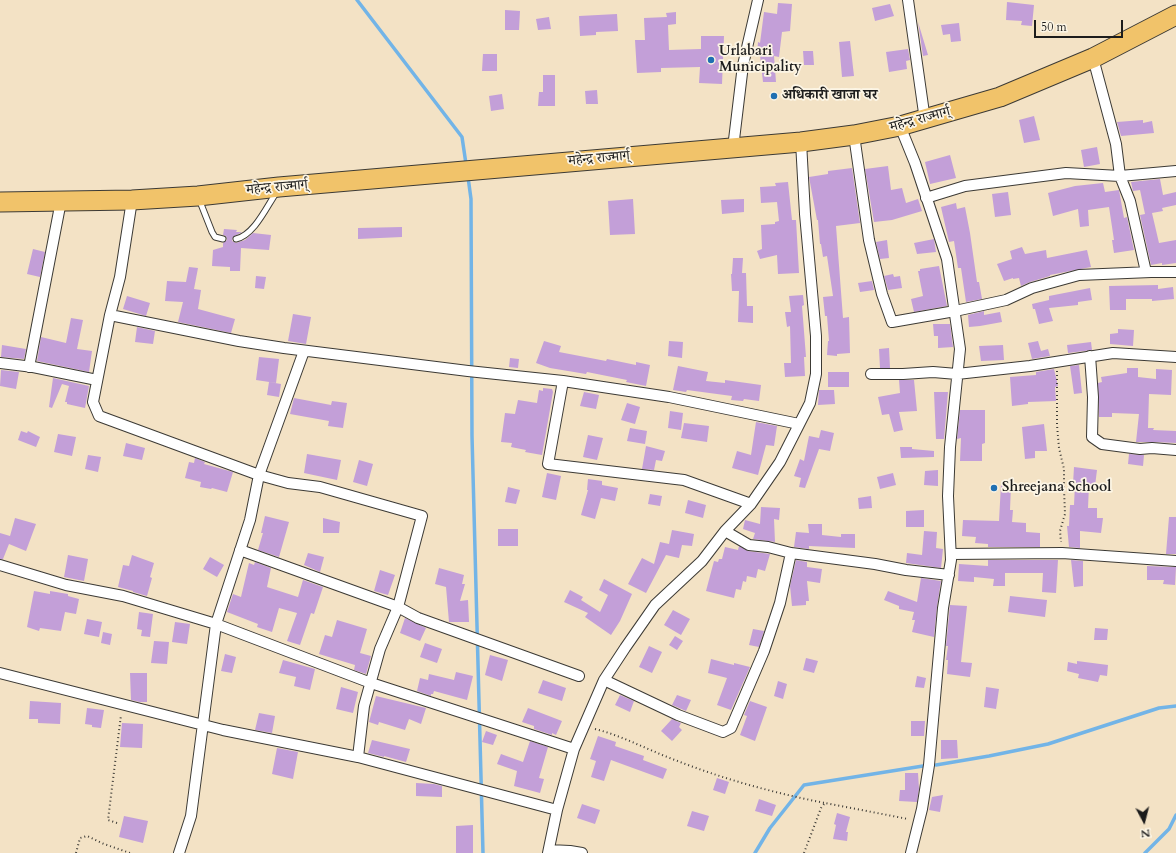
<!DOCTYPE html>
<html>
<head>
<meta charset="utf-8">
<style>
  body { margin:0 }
  #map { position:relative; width:1176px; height:853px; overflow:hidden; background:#f3e2c5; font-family:Cardo,serif }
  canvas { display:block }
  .north { position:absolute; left:1124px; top:801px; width:40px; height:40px; -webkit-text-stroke:3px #fcf5e5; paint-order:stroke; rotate:173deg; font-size:11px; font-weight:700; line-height:16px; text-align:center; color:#1c1c1c }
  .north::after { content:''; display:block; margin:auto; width:14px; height:18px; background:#1c1c1c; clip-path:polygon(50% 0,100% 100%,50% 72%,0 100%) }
  .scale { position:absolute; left:1034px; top:20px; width:89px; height:18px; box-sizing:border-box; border:2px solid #1c1c1c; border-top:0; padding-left:5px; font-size:12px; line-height:14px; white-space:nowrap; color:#1c1c1c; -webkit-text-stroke:3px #fcf5e5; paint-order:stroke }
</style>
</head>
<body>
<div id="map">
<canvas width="1176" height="853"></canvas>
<div class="north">N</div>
<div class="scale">50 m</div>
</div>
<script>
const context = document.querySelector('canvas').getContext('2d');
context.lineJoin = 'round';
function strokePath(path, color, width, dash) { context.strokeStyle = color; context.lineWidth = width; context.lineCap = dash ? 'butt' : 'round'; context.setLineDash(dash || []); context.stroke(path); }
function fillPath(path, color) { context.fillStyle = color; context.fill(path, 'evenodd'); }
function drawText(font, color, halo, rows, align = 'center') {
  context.font = font + ' Cardo,"Noto Serif Devanagari",serif'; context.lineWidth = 3.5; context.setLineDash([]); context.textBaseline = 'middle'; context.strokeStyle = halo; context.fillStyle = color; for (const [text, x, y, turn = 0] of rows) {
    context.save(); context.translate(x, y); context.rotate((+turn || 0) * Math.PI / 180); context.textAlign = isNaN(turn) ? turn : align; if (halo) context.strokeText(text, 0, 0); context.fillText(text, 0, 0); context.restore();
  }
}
strokePath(new Path2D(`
  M357,0L462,137L466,164
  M468,177L471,199L472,436L483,853
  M936,765L989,756L1048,744L1159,708L1176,706
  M755,853L770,828L804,785L923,766
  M1145,853L1169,829L1176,815`), '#72b4e7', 3.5);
fillPath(new Path2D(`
  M1007,2L1034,5L1032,26L1021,25L1022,21L1006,20Z
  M778,3L792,4L790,31L782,32L779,57L774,56L776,82H763L760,55H757L758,42L760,43L764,12L777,14Z
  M890,4L894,16L875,21L872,8Z
  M505,10L520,11L519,30H505Z
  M676,12V24L668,25L669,50L701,49V36H724L722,84L699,83L700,67L661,68V72L637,73L635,40H645L644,18L667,17L666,13Z
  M617,14L618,31L596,32V35L580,36L579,16Z
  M549,17L551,29L538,30L536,19Z
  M918,22L928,55L923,56Z
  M959,23L961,41L951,42L950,34L943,35L941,25Z
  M850,41L854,76L842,77L839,42Z
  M908,49L910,60L906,61L907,69L889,72L886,52Z
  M803,51H813L814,65H804Z
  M483,54H497V71H482Z
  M543,75H555V106H538L539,92H543Z
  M597,90L598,104H586L585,91Z
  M502,94L504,109L491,111L489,96Z
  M1034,116L1040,140L1024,143L1019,120Z
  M1143,120V123L1152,121L1154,133L1121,136L1117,122Z
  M1097,147L1100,164L1084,167L1081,150Z
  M950,155L956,178L930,184L925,162Z
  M888,166L891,190L902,188L906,203L918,199L922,211L892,220L874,222L865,169Z
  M852,168L860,223L836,226L843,318L849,317L850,353L837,354V356L827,355L828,341H829L827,316H825L823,297L833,296L827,256L823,257L821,244H820L818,220H817L809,177L828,174V171Z
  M1160,179L1163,195L1176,192V205L1162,208L1163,211L1152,213L1159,243L1176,240V263L1162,265V263L1151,265L1140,215L1145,214L1140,190L1133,191L1131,182Z
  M788,182L792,220H796L799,273L778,274L777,255L760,259L757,251L762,249L761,225L775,224V222L779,221L777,202L761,203L760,187L776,186L775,183Z
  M1103,183L1105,192L1119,190L1124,218L1127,217L1134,250L1114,253L1112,240H1114L1109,207L1088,210L1089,226L1080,227L1078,209L1053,216L1048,193L1075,186Z
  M1008,192L1011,215L995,217L992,194Z
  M633,199L635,234L610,235L608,201Z
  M744,199V212L722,214L721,200Z
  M956,203L957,209L965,207L970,233L977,282H979L982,299L966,302L961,268H958L954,241L949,242L941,207Z
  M402,227V237L358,239V228Z
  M224,229L237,230L236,232H242L233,237L232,241L236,243L245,240L253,233L271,235L269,250L241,248L240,271H230V267L212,266L213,250L223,247V243L227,240L226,236L223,235Z
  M934,239L936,252L917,254L914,243Z
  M887,240L889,258L880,259L876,242Z
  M1022,247L1025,254L1046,250L1047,258L1087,250L1091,267L1050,275V276L1030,282L1021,286L1019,278L1013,279V278L1004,281L997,264L1012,259L1010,251Z
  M33,249L45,252L40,277L27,274Z
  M733,258H743L742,273H746L747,306H753V323L738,322L739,291H732L731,274H732Z
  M939,266L947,306L914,312L911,299L923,296L918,271H920V269Z
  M189,267L198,268L194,289L201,290L198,309L235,319L231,333L178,322L183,302L165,301L167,281L186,282Z
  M893,274L894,277L900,276L902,288L888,290L884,276Z
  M256,276L266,277L264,289L255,288Z
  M872,281L874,290L860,292L858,283Z
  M1158,285V289L1173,287L1174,299L1152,301V299H1126V310H1110L1109,286Z
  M1090,288L1092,300L1078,302V305L1049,308L1053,321L1039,324L1035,309H1033L1032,304L1049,300V296Z
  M803,295L804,305L802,306L806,357H804L805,376L785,377L784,363H791L790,326L787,327L785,312H791L789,296Z
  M127,296L150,303L146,316L123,309Z
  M984,311V315L1000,312L1002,322L980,326L969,327L968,315Z
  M293,314L311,317L306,344L288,341Z
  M71,318L83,320L77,349L92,351L89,372L37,361L41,337L66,343Z
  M933,324H950L953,347L938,348V336H934Z
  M137,327L155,331L153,344L135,342Z
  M1118,329L1134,330L1133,346L1110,344V334L1118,333Z
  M544,341L561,346L559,352L606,361L607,359L636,365V362L650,365L646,386L626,382L627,380L587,372L586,374L550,368L536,363Z
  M669,341L683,342L682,358L668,356Z
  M1038,341L1041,351L1048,349L1050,356L1032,359L1028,343Z
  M1091,342L1092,350L1068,353L1067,345Z
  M2,345L26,349L24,359L1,357Z
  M1003,345L1004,360L981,361L979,346Z
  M889,348L890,368H880L879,349Z
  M259,357L279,359L276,383L256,380Z
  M510,358L519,359L518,368L509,367Z
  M1079,365L1082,393L1074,394L1070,366Z
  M678,366L708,372L706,381L725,383V380L761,385L759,401L744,399L743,401L731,400L732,396L687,390L686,392L673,390Z
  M1127,368H1138V377L1156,379V369L1172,370L1171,395L1149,394L1148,428H1154L1153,430L1176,431V443L1153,442H1136L1139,414L1112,413V417H1099L1098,383L1102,382L1101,377L1127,373Z
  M1054,369L1058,386L1055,387L1056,401L1028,402V404L1012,406L1010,377L1036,375V372Z
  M1,370L19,372L16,389L0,386Z
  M828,372H849V387H828Z
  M53,378L89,386L85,408L67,404V402H65L69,386L62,384L52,408L49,407Z
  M899,380H914L917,411L899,412L903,430L894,432L889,414L882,415L878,397L900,393Z
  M269,382L281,384L279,397L267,395Z
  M543,388L552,389L553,392L542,455L525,452L526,450L511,447L512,443L501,442L505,413L515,414L518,400L537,403L539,390L543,391Z
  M819,390H834L835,404L818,405Z
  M584,392L599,395L596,409L580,406Z
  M934,392H948L944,439H936Z
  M294,398L331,405L332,401L347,403L343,428L328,426L329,421L290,414Z
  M627,403L640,407L635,424L621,420Z
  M960,410H985V443L982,444V461H960L961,438L957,439Z
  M670,411L683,413L681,430L668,428Z
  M756,422L777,426L774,446L766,445L758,475L732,468L737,451L751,455Z
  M684,423L709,426L707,442L681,438Z
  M1044,424L1047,451H1035V458L1025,459L1022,427Z
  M630,428L647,431L645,444L627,441Z
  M821,430L834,433L830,451L819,449L805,488L799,487L801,478L794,476L800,459L804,461L809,436L819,438Z
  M21,431L27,433L28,431L40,437L36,447L18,440Z
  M58,434L76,437L72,456L54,452Z
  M588,435L603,438L597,460L583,457Z
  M126,443L145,448L142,460L123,456Z
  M646,446L665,451L662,461L656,460L654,470L642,469Z
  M900,447H912V449L934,451V457L901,458Z
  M307,454L341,460L337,480L304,473Z
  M1129,454L1144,455L1143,466L1128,464Z
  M88,455L101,457L98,472L85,469Z
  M195,458L205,462L204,464L233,472L227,492L212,488L211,489L200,487L201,482L185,478L189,462L194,463Z
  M359,460L373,464L367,486L353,482Z
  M1074,467L1097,470L1095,486L1089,485L1088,508H1097V518H1103L1101,533L1080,531V548L1069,547L1067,526H1069L1070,505H1074L1075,484H1073Z
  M938,470V486L924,485L925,471Z
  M547,473L561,476L556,500L542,497Z
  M893,473L896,485L880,489L877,477Z
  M588,479L602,481V485L618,488L615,501L601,498L595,519L581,515L588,490H587Z
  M1001,484L1011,485L1010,510H1013L1012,522L1026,523V532L1040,533V547H988V544L975,543L976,537L962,536L963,520L999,521Z
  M508,487L520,490L516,504L505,502Z
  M650,494L662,496L660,506L648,504Z
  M871,496L872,508L859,509L858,498Z
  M688,500L706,505L703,518L685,513Z
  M761,507L780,508L779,520L774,519L775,542L753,539L755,533L743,529L745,520L760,524Z
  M924,510V527H906V511Z
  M265,516L289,522L279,557L258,550L263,533H261Z
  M1169,517H1176V554H1166Z
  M15,518L36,524L26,551L9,544L3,559H0V533L10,536Z
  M323,518L340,522L339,533H323Z
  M808,524H822V535L841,537V534H855V548L809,546V549L794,547L796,532L809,533Z
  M498,529H518V546H498Z
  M672,530L694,534L692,546L682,545L679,558L666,555L646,593L628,584L642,558L654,564L660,542L669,544Z
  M924,531L937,532L936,548L943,549L941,568L906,563L907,553L922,555Z
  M739,546L748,551L770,554L765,571L758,569L756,578L747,576L746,582L743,581L741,590L736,589L734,598L706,591L714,561L718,562L719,559H722L725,547L738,550Z
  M308,553L324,557L320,572L304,565Z
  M68,555L88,559L84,581L64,577Z
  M132,555L154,563L150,577L152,578L147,596L133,592V591L118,587L123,565L129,566Z
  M210,557L224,565L217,577L203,569Z
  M796,560L807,562V567L822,569L820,583L807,581L809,601H806V605L792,606L790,586Z
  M988,560H1058L1056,593L1042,592L1043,573H1005V586H993L994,579L974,577V582L958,581L959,564L988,566Z
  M1071,560L1083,561V586L1074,587Z
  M255,562L271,568L267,587L298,597L303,580L323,587L314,614L311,613L300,645L287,641L297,613L279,608L272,632L257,627L258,624L227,612L233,594L241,597L249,563L254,565Z
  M1147,566L1176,567L1175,585L1163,584L1164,580H1147Z
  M439,568L464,575L462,584H465L460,601L468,600L469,622H449L446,587L435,584Z
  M380,570L395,575L388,595L374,591Z
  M921,578L941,581L937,607L934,637L912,632L915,620H912L914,612L899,609V606L884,600L888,591L917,602Z
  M604,579L632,594L620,621L611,635L585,617L588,613L564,602L570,590L583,597L581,600L600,612L608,595L599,590Z
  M34,591L50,594V591L68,594V596L79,599L76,614L65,612L61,631L40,628L39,631L27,627Z
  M1010,596L1047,600L1045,617L1008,612Z
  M950,605L967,606L961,662L972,663L970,677L947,674L948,660H946L948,646H946Z
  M673,610L690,619L681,635L664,625Z
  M139,612L153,614L150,637L141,636L142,630L137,629Z
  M405,618L426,628L420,641L400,633Z
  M87,619L102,622L99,637L84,634Z
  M337,620L367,629L360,653L371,656L366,674L354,670L355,665L319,654L325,635L332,637Z
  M175,622L190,624L187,644L172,642Z
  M1095,628L1108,629L1107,640H1094Z
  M753,629L764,631L759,647L749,645Z
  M103,632L112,634L110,645L101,643Z
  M675,636L683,641L677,650L669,645Z
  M154,641L169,642L167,664L151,663Z
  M425,643L442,649L437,663L420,657Z
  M649,646L662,652L652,673L639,667Z
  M225,654L236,657L232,673L221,671Z
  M490,655L508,660L502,681L485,675Z
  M806,658L818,661L814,673L803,670Z
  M711,659L734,665V663L750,667L731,710L717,705L727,678L708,673Z
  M283,660L315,669L310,690L294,686L296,677L279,673Z
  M1077,661L1108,665L1107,676L1100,675L1098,682L1078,678L1079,674L1067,671L1068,662L1077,664Z
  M456,672L473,676L467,700L434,691L433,694H431V696L417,691L420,678L428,680L429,674L454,680Z
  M130,673H147V702H140L131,700Z
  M917,676L926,678L924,688L915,687Z
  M543,680L566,688L562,701L538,693Z
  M778,681L787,684L783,699L774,696Z
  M341,687L358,692L353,713L336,709Z
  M986,687L999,689L996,709L984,707Z
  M620,695L634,701L630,712L615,705Z
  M677,695L691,700L686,711L672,705Z
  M376,696L426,708L421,724L409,719L405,730L379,722L378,725L369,722Z
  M30,701L61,703L60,724L38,723V719H29Z
  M750,701L767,707L755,741L740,735L747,716L744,715Z
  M87,708L104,710L101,728L92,727V725L85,724Z
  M528,708L562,721L556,735L552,733V735L534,729V726L522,722Z
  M259,713L275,716L272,733L255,730Z
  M672,719L681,723L679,727L682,730L672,741L661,731Z
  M911,721H925L924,736H911Z
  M122,723L143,724L142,748L120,747Z
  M486,731L497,735L493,745L482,742Z
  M598,736L616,742L615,746L644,756L643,760L667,769L663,779L611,760L604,781L591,777L596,761L590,759Z
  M372,740L410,749L406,762L384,756V757L368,753Z
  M941,740H957L958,758L941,759Z
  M530,741L548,747L539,778L544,779L540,793L514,786L517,771L497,764L501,754L523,762Z
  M277,748L298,752L293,779L272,774Z
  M905,773H918L919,789L917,802L899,801L900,790H905Z
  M717,778L729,782L725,794L713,790Z
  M416,783L434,784L442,786V797L416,796Z
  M943,795L940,812L929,810L932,797Z
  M759,799L776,805L772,816L755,811Z
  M582,804L600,810L595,824L577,818Z
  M692,811L709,816L704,831L687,826Z
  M837,813L850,817L846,832H848L847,841L833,839L836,825L834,824Z
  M124,816L148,821L143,843L119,837Z
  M473,825V853H456V826Z`), '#c39fd8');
const lane = new Path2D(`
  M199,199L212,232L215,237L223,239
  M236,239C254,235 266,208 276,193`);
const street = new Path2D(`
  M908,0L925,120
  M1093,58L1116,144L1120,176L1130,201L1146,272
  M900,126L915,163L947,259L960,349L950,447L948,496L951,560L943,608L929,765L922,809L911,853
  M854,135L869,240L882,294L892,322L955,311L1006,300L1032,288L1079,275L1151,272H1176
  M733,148L743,65L758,0
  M926,198L965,186L1066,173L1120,176L1176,171
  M132,200L120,277L110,315L93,402L99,416L259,475L250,520L216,624L191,816L179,853
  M110,315L239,341L284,348L468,371L563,381
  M304,351L259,475L288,483L320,487L422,516L398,607L380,649L364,706L358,757
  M1090,356L1093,397L1092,437L1102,444L1140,449L1152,448L1176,450
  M0,363L33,367L97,380
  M29,367L61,201
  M871,374H903L933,372L957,374L1030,366L1113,353L1176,357
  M751,504L684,480L548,464L563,381L669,397L799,424
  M725,531L749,545L768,547L791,553L875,564L906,570L949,575
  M240,550L398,607L418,618L579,676
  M951,554L1062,553L1176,561
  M0,565L66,585L123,596L216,624L371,683L574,749
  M0,673L223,730L358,757L557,810
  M604,680L678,715L723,732L731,728L764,651L780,603L791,553
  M549,850L570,851L582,853
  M548,853L557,810L574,749L604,680L625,648L655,605L702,561L725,531L751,504L780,462L810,403L816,374V336L805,214L801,142`);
const highway = new Path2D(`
  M0,202L132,200L198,196L279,187L801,142L854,135L900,126L1000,97L1093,58L1176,15`);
strokePath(lane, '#3c3a35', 7);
strokePath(street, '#3c3a35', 12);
strokePath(highway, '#3c3a35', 21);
strokePath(new Path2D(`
  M1057,371V425L1059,448L1064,469V489L1065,514L1060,531L1061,542
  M595,729C623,736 648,750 675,760C723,779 774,793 825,803
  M117,823L108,820L121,715
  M76,853L80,838L87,836L104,844L130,853
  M804,853L821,808L825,803L908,819`), '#3c3a35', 2, [1, 3]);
strokePath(lane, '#fff', 5);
strokePath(street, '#fff', 10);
strokePath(highway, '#f1c36a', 19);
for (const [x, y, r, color] of [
  [711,60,4,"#1f6fb2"],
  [774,96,4,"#1f6fb2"],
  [994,488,4,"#1f6fb2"]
]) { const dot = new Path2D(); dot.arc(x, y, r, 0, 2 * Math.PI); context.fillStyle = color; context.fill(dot); strokePath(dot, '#fcf5e5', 1.5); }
drawText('bold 14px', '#1c1c1c', '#fcf5e5', [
  ["Urlabari",719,52],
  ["Municipality",719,68],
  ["अधिकारी खाजा घर",782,96],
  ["Shreejana School",1002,488]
], 'left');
drawText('14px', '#1c1c1c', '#fcf5e5', [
  ["महेन्द्र राज्मार्ग्",920,120,-15],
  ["महेन्द्र राज्मार्ग्",599,159,-5],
  ["महेन्द्र राज्मार्ग्",277,188,-5]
]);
</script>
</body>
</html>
